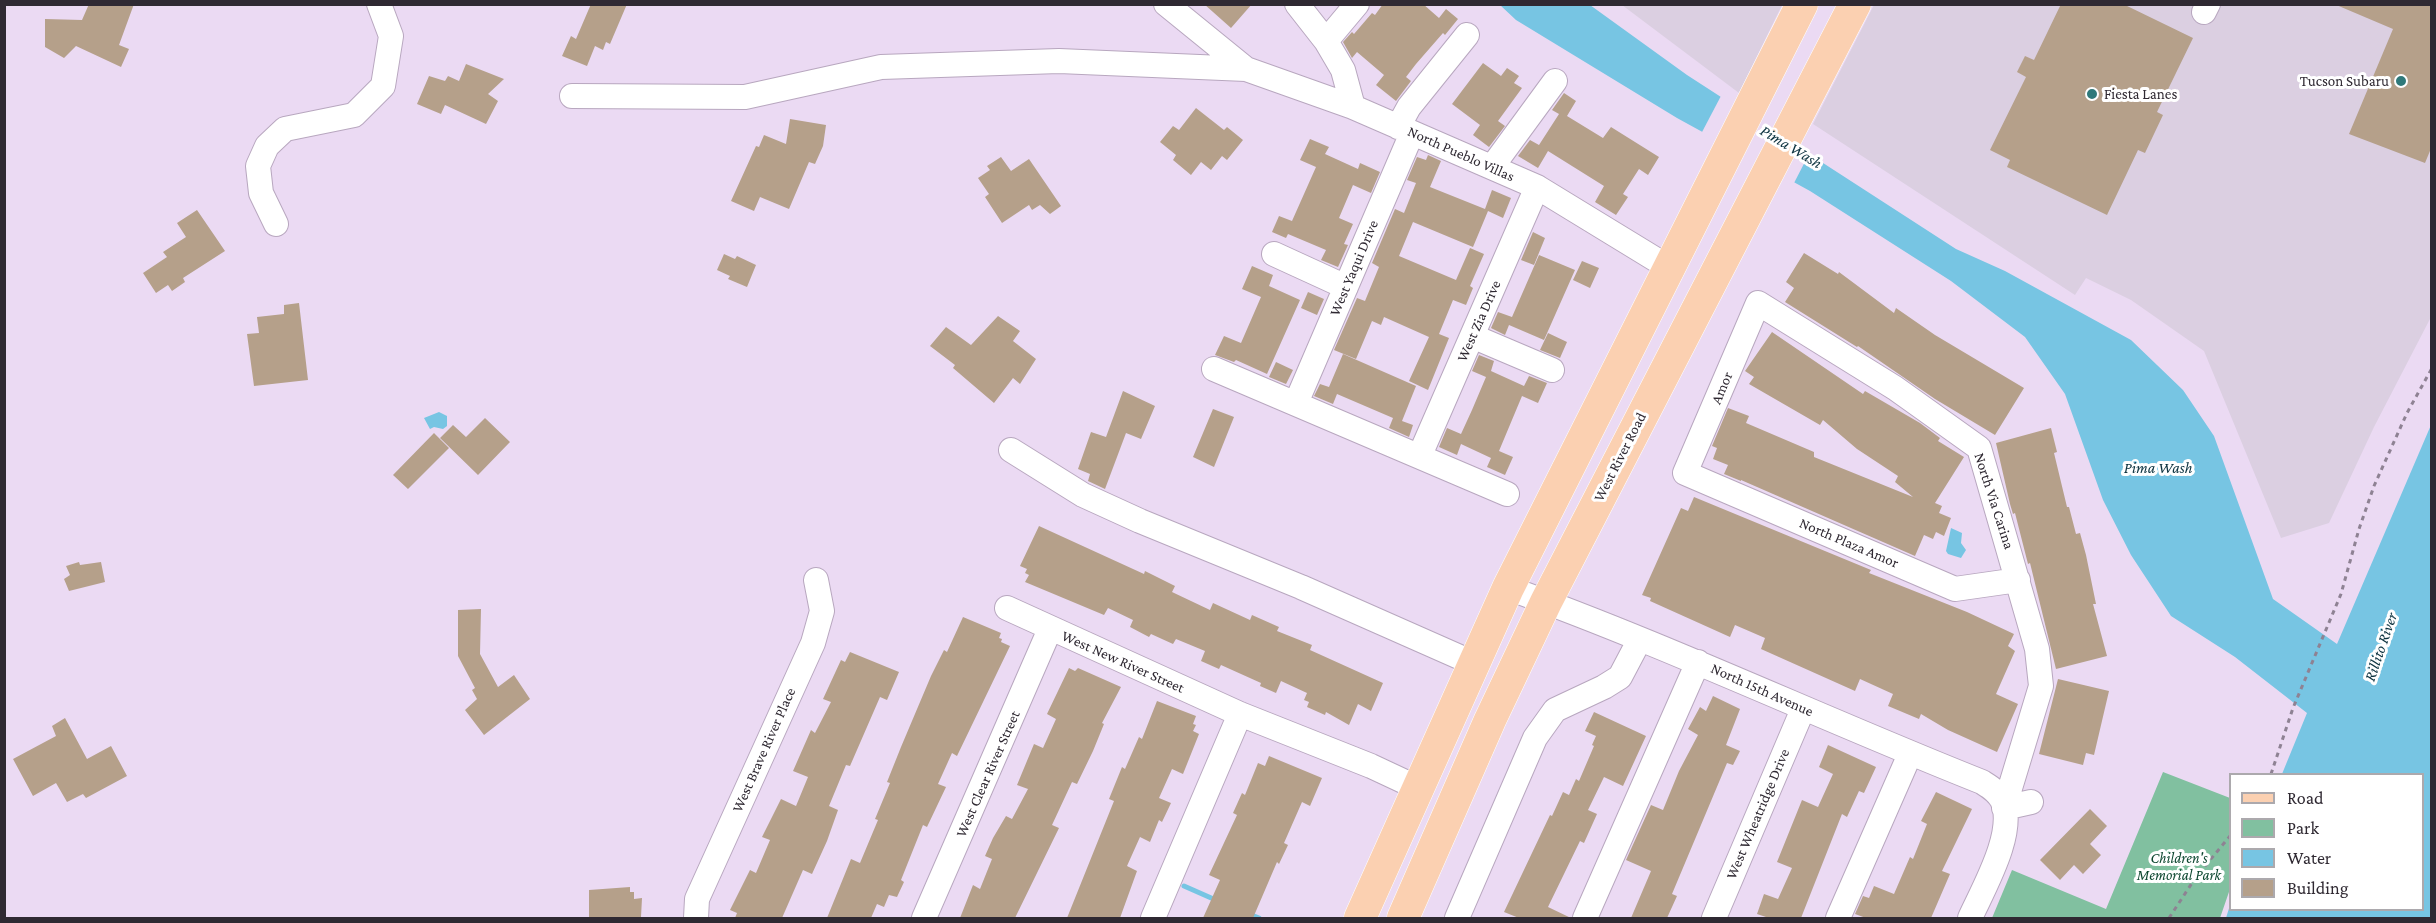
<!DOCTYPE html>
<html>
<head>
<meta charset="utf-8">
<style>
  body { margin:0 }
  #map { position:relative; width:2436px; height:923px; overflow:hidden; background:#ebdaf3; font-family:"Crimson Pro",serif }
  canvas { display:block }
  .frame { position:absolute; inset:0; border:6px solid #2f2932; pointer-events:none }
  .legend { position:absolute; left:2229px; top:773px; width:195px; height:138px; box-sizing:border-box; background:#fff; border:2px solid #aca9ad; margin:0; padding:8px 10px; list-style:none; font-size:18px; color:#2f2932 }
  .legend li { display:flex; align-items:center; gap:12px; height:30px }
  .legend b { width:30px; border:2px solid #aca9ad }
</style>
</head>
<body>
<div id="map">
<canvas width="2436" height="923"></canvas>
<div class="frame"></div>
<ul class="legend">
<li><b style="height:8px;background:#fbd0b1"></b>Road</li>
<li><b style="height:16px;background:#81c0a0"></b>Park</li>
<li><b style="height:16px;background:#77c5e3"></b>Water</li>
<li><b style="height:16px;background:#b5a08a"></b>Building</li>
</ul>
</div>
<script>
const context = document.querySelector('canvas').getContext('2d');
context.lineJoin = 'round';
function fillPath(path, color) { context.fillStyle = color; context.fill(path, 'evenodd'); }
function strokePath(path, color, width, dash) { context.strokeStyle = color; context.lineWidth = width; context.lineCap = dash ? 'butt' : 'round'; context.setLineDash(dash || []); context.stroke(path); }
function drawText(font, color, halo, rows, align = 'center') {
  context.font = font + ' "Crimson Pro",serif'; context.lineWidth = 6; context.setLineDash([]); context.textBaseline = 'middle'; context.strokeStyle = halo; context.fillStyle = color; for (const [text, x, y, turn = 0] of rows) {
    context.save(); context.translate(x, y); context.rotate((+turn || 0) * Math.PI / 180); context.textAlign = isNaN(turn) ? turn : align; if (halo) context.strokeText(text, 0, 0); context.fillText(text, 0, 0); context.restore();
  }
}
fillPath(new Path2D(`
  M1622,5H1782L1739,93Z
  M1874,5H2431V317L2374,427L2329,523L2281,538L2204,351L2131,300L2086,278L2075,295L1813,124Z`), '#dbcfe1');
fillPath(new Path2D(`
  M2163,772L2230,798V889L2220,918H1992L2012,870L2106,909Z`), '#81c0a0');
fillPath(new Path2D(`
  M1500,5H1590L1687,75L1956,249L2005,271L2131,340L2183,390L2214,436L2273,599L2337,644L2431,425V918H2226L2230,905V910H2422V774H2282L2307,713L2235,657L2171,616L2131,555L2103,500L2065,394L2025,337L1951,281L1810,191L1677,118L1516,20Z
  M439,412L447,416V426L443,429L434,427L430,429L424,418Z
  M1951,528L1962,533L1961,543L1966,550L1961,558L1948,554L1946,551Z`), '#77c5e3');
fillPath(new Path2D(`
  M1722,94L1810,152L1793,185L1701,134Z`), '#ebdaf3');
strokePath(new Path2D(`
  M1184,886L1218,901
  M1249,914L1259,918`), '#77c5e3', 5);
fillPath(new Path2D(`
  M89,4H134L119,45L129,49L121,67L76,46L64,58L45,47V19L82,20Z
  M591,4H627L610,44L606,42L603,50L595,46L587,66L562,56L571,36L576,39Z
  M1204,4H1252L1231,28Z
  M1383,4H1423L1439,18L1446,9L1458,19L1445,35L1443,33L1416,64L1406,77L1411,81L1396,101L1376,85L1384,75L1357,52L1352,58L1343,42L1352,32L1354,34L1372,13L1375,15Z
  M2061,4H2123L2193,38L2157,112L2163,115L2145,153L2138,150L2107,215L2007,167L2010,160L1990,150L2026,77L2017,72L2025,56L2034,60Z
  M2334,4H2432V146L2425,163L2349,134L2393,29Z
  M1483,63L1501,76L1507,68L1519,76L1514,83L1522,88L1498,121L1505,126L1489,147L1473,135L1480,125L1452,104Z
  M466,64L504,79L488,94L498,101L486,124L445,105L441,114L417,104L429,76L445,81L448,76L459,81Z
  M1564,93L1576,101L1567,116L1603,138L1611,127L1659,157L1648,175L1639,169L1623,194L1628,197L1616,215L1595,202L1604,186L1548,151L1538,168L1518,156L1530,140L1539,145L1559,114L1552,110Z
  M1196,108L1224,130L1227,127L1243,140L1227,160L1222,156L1211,170L1201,162L1191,175L1173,160L1176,155L1160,142L1173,126L1179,130Z
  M790,119L826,125L823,146L815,164L809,162L789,209L760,197L754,211L731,201L756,146L759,147L764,135L786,144Z
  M1310,139L1329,147L1325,154L1358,169L1360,163L1380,172L1371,193L1353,185L1339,218L1353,224L1344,244L1348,245L1338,267L1321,260L1326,250L1288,234L1286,238L1272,232L1279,216L1292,221L1316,167L1300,160Z
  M1428,155L1441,161L1430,187L1485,209L1492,190L1511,198L1503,218L1488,211L1473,247L1413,222L1399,256L1456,280L1470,248L1484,254L1470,286L1473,288L1466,305L1453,300L1439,334L1449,338L1428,390L1409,381L1429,337L1384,317L1381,325L1372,321L1356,359L1334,350L1357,298L1365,301L1379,267L1372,263L1395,209L1404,213L1416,183L1407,180L1417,157L1426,160Z
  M1001,157L1011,171L1029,159L1061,206L1050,214L1040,205L1032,210L1029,205L1002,223L985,197L989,194L978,178L990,170L987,166Z
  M197,210L225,251L183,278L185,282L172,291L168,285L156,293L143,273L167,257L163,252L186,237L177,223Z
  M1533,232L1545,238L1534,265L1521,260Z
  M1804,253L1838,274L1839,272L1894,313L1896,308L1935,335L2024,388L1995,435L1935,399L1858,346L1857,347L1785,302L1794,288L1786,282Z
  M724,254L735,259L737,256L756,265L747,287L728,279L730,276L717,270Z
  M1539,255L1575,270L1544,340L1509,325L1505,335L1491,328L1498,312L1512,317Z
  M1582,261L1599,268L1590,288L1573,280Z
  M1252,266L1273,275L1269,286L1300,300L1267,374L1236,360L1234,362L1215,355L1224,336L1241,343L1261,297L1242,289Z
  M1308,292L1324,299L1317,315L1301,308Z
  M299,303L308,380L254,386L247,334L259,333L257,317L284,314V305Z
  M998,316L1020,331L1013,341L1036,359L1020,384L1013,378L994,403L953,368L955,365L930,346L946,327L971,345Z
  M1772,332L1863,394L1865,391L1920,423L1940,438L1938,441L1964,457L1935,503L1942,506L1939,513L1951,518L1944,536L1936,532L1933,539L1924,535L1915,556L1741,480V481L1724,474L1728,465L1713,459L1717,448L1712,446L1728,408L1749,416L1746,423L1814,452V457L1913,497L1895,482L1898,476L1857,449L1823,420L1820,425L1749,384L1754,377L1745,371Z
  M1548,333L1567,342L1560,358L1540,350Z
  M1343,354L1416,386L1402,421L1413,425L1409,437L1389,428L1393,418L1337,394L1333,404L1314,396L1320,384L1329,387Z
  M1479,355L1494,361L1491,371L1524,386L1529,376L1547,383L1538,403L1522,396L1499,451L1513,457L1505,475L1487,467L1491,458L1461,444L1457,455L1439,447L1447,428L1461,434L1472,410L1486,377L1472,371Z
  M1276,362L1293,370L1286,384L1269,377Z
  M1123,391L1155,406L1141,439L1126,433L1105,489L1088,481L1090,474L1078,469L1091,432L1106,437Z
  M1213,409L1234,417L1214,467L1193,457Z
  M485,418L510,442L478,475L440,438L453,425L466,437Z
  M2051,428L2057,452L2054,453L2067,507H2069L2076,534L2080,533L2086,555L2096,604H2093L2107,656L2056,669L2030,563L2028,564L2015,513L2013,514L2010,504L1996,443Z
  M434,433L449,448L408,489L393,475Z
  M1694,497L1871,570L1869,573L1967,612L2014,634L2008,646L2015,651L1996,694L2018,704L1997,752L1948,730L1921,714L1919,719L1888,706L1893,694L1860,679L1855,691L1761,649L1765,638L1735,625L1730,637L1650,601L1651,598L1642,595L1681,508L1688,511Z
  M1039,526L1144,574L1145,571L1175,586L1172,592L1210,610L1213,603L1250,620L1252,615L1279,627L1277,631L1312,645L1310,650L1383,683L1371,711L1358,704L1349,725L1326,712L1325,715L1307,707L1309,702L1304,700L1307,693L1281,681L1276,693L1260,686L1261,683L1221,665L1219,669L1201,661L1205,651L1176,639L1173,644L1151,634L1149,637L1130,627L1133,620L1108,608L1104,615L1025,582L1029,575L1025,573L1027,569L1020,566Z
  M79,562L80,565L101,562L105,582L69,591L64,579L70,575L66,566Z
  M481,609L480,654L498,687L514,675L530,699L484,735L465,710L477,699L472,690L475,688L458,656V610Z
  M963,617L1001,633L999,638L1002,639L1001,642L1010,646L957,756L952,753L938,784L946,787L927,827L923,825L901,880L904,882L897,897L889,895L884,907L877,904L871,918H827L851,859L860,863L878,820L875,819L890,783L887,782L901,747L931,676L944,650L947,652Z
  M850,652L899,672L887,700L880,697L850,766L846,765L829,806L838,810L827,841L812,874L803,870L782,918H735L737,913L730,910L750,870L756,873L770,840L762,837L781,799L796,806L808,777L793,771L811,730L815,733L831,702L823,699L841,660L845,662Z
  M1069,668L1075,671L1078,668L1121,687L1102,723L1104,724L1093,751L1077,784L1072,782L1052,825L1059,828L1015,918H960L973,885L980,889L992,859L985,856L993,838L1006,816L1012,819L1028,789L1017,785L1034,744L1043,748L1056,719L1047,714Z
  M2058,679L2109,691L2094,755L2086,753L2083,765L2039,754Z
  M1713,696L1740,709L1726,745L1740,751L1733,765L1727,763L1672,894L1677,896L1667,918H1631L1651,871L1626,860L1651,805L1663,810L1679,771L1698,735L1688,729L1700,707L1706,711Z
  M1157,701L1196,716L1193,724L1196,725L1193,731L1199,734L1183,774L1172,769L1159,798L1171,803L1162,822L1159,820L1150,842L1140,837L1127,866L1137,871L1120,918H1067L1114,801L1109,799L1122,767L1125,769L1139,737L1142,739Z
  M1594,712L1646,736L1623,786L1604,777L1588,810L1597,814L1584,843L1580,841L1548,907L1571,918H1519L1504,912L1550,815L1552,816L1563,792L1569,795L1576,779L1579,781L1594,746L1592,745L1596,736L1585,731Z
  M65,718L87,759L111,746L127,776L86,798L83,794L67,802L56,783L33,796L13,759L56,736L52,726Z
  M1828,745L1876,767L1864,793L1859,791L1847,817L1842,814L1801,918H1769L1757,914L1764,894L1778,899L1792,868L1777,862L1802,800L1818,807L1833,774L1819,767Z
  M1269,756L1322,778L1310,806L1302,802L1284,843L1288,845L1279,864L1277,862L1253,918H1203L1220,880L1209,875L1237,815L1233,813L1242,793L1245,795L1258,763L1265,766Z
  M1936,792L1972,809L1942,871L1950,874L1931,918H1866L1855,914L1863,896L1869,898L1874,886L1894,894L1910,857L1913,859L1927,824L1921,821Z
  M2090,809L2107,826L2090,844L2101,855L2083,874L2074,865L2060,880L2040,860Z
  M630,887V892H634V899L642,898L641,917L589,918V890Z`), '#b5a08a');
const minor = new Path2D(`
  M1166,4L1246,69L1353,107
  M1297,4L1326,41L1343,70L1353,107L1537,187L1668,267
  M2204,12L2208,4
  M1326,41L1357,4
  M572,96L745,97L881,67L1059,61L1246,69
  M1398,127L1409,107L1467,35
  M1492,167L1555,81
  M276,224L261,193L258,166L267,146L285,129L354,115L383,86L391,36L379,4
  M1274,254L1346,287
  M1472,336L1552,370
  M1214,369L1507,494
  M1296,403L1412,133
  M1011,450L1083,495L1140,521L1301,587L1473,663
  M1420,455L1537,187
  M1508,588C1669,646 1823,719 1982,782C1990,787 1997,791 2002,800C2017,831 1983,889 1970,918
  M1007,608L1240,714L1371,766L1418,788
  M2004,808L2041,686L2037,649L1979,448L1895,388L1758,303L1685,473L1955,589L2018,580
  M2004,808L2031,802
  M696,918L697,899L813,643L822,611L816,580
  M924,918L1050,629
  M1153,918L1240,714
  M1457,918L1535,738L1555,710L1604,687L1620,677L1640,639
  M1585,918L1698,662
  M1714,918L1803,709
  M1838,918L1910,754`);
const major = new Path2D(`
  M1360,918L1508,588L1802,4
  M1403,918L1490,720L1546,602L1855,4`);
strokePath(minor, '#b8a7bf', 26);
strokePath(major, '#fff', 33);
strokePath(new Path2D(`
  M2271,774L2293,708L2341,594L2359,529L2374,486L2407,413L2432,368
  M2169,918L2196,877L2230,836`), '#8e8293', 3, [4.5, 4.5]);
strokePath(minor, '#fff', 24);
strokePath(major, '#fbd0b1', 32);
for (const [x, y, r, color] of [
  [2401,81,6,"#2f797a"],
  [2092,94,6,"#2f797a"]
]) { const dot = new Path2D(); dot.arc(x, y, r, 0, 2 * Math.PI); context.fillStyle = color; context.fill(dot); strokePath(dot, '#fff', 2); }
drawText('15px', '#2f2932', '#fff', [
  ["Tucson Subaru",2389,81],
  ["Fiesta Lanes",2104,94,"left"]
], 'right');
drawText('15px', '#2f2932', '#fff', [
  ["North Pueblo Villas",1461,154,24],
  ["West Yaqui Drive",1354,268,-67],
  ["West Zia Drive",1479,321,-66],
  ["Amor",1722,388,-67],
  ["West River Road",1620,457,-63],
  ["North Via Carina",1994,501,72],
  ["North Plaza Amor",1849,543,23],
  ["West New River Street",1123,662,24],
  ["North 15th Avenue",1762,690,24],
  ["West Brave River Place",764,750,-66],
  ["West Clear River Street",988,774,-66],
  ["West Wheatridge Drive",1758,814,-67]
]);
drawText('italic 15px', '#0d4730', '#fff', [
  ["Children's",2179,858],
  ["Memorial Park",2179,875]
]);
drawText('italic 16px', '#0c323f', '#fff', [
  ["Pima Wash",1791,147,31],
  ["Pima Wash",2158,468],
  ["Rillito River",2381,647,-71]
]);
</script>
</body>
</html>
